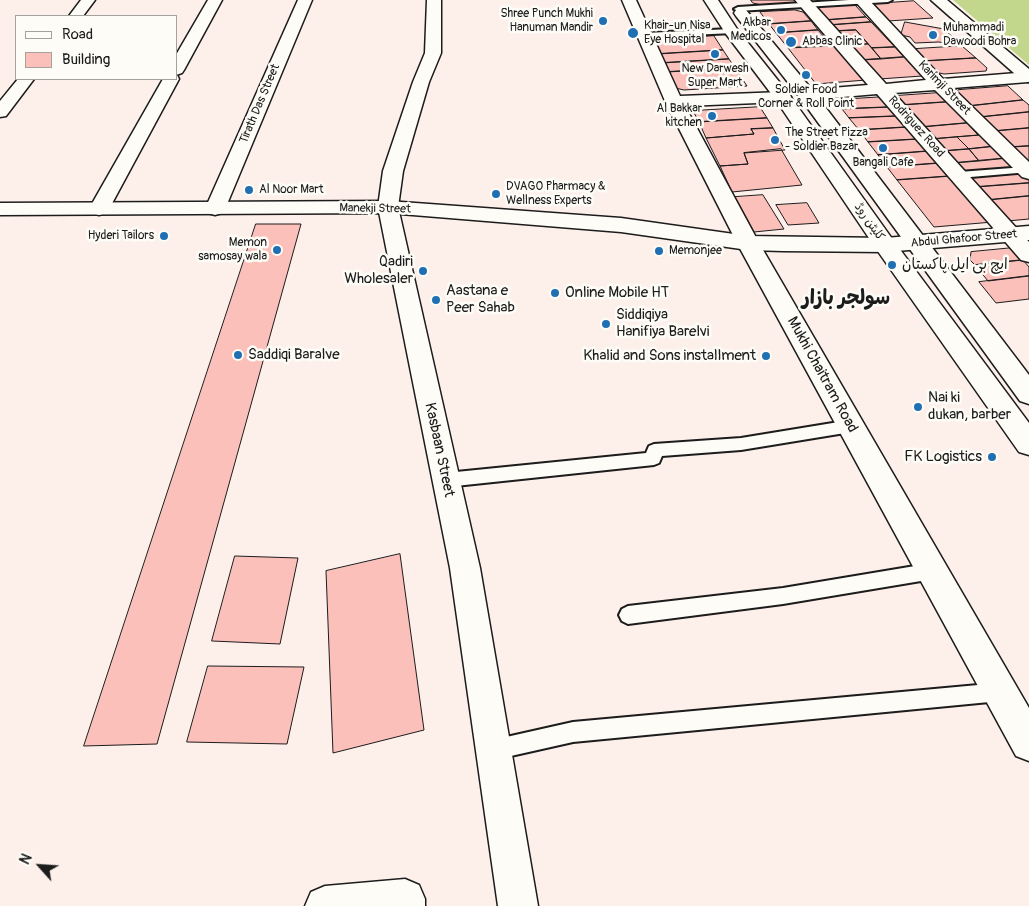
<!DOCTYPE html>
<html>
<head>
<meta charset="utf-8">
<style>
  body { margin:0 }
  #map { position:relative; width:1029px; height:906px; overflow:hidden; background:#fdf0eb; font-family:Pangolin,sans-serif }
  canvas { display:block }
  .legend { position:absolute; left:15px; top:15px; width:162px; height:65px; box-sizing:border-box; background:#fdfcf7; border:1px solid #a3a29f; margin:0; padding:6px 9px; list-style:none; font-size:15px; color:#1c1c1c }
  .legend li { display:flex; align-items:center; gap:10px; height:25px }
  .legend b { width:25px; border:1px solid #a3a29f }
  .north { position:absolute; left:15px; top:841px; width:50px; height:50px; -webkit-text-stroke:4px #fdfcf7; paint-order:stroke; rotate:296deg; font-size:14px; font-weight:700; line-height:20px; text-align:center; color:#1c1c1c }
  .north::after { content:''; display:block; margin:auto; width:18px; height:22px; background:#1c1c1c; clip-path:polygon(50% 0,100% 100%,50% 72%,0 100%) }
</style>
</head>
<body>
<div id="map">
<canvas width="1029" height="906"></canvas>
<ul class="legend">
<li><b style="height:6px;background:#fdfcf7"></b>Road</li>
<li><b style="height:14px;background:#fcc0bb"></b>Building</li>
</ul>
<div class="north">N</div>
</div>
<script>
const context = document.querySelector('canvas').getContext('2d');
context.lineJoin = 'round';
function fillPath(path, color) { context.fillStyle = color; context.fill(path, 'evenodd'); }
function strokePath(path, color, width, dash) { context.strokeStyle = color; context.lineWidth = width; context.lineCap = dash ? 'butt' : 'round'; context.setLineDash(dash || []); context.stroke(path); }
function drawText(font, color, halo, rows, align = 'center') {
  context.font = font + ' Pangolin,"Playpen Sans Arabic",sans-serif'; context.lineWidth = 5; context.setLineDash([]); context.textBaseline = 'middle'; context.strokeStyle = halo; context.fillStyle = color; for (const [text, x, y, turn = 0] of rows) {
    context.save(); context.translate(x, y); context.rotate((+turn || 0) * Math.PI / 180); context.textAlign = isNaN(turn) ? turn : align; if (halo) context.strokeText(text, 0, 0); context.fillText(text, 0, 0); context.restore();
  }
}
fillPath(new Path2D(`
  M953,0H1029V65Z`), '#c3d78c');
const building = new Path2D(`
  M751,0H794L797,3L762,5L753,3Z
  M914,1L933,18L888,21L871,4Z
  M855,5L866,17L826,20L815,7Z
  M795,10L803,12L811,21L769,24L760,12Z
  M866,17L871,22L830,25L826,20Z
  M811,21L818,30L776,33L769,24Z
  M871,22L895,47L872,48L856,30L836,31L830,25Z
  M905,22L944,29L962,46L939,42L915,43L910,37L901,35Z
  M818,30L832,46L788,48L776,33Z
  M856,30L868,44L848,45L836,31Z
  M714,36L723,50L658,54L652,42L656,39Z
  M868,44L881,59L862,60L848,45Z
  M837,45L866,80L816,84L788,48Z
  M962,46L976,58L925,61L914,49Z
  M895,47L904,57L881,59L872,48Z
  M723,50L729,59L662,63L658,54Z
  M904,57L922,76L879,79L862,60Z
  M976,58L987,68L986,71L944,74L935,72L925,61Z
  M729,59L735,68L667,72L662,63Z
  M735,68L747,86L684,90L675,88L667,72Z
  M1008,86L1023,100L969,106L956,93L958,90Z
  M937,93L946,102L902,105L894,96Z
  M883,97L892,107L842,109L835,100Z
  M1023,100L1029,105V112L981,117L969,106Z
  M946,102L967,123L922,127L902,105Z
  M760,107L767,118L699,122L693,111Z
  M892,107L899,116L849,118L842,109Z
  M1029,112V128L995,131L981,117Z
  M899,116L909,127L859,130L849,118Z
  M767,118L773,128L751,129L754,134L706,138L699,122Z
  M967,123L978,135L933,139L922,127Z
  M909,127L920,139L868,142L859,130Z
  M773,128L785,150L744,153L748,164L720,166L706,138L754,134L751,129Z
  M1029,128V146L1012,147L995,131Z
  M985,135L997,146L969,149L957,137Z
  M957,137L969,149L944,151L933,139Z
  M920,139L930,151L878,155L868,142Z
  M997,146L1008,158L979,161L969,149Z
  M1029,146V164L1012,147Z
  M781,149L802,185L732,192L720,166L748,164L744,153Z
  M969,149L979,161L954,163L944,151Z
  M930,151L941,163L887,167L878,155Z
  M1008,158L1017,168L963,173L954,163Z
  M941,163L952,176L897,180L887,167Z
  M1022,172L1029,180V183L976,187L967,177Z
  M952,176L993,222L934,227L897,180Z
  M1029,183V196L988,200L976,187Z
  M763,195L784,229L754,232L735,197Z
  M1029,196V219L1007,221L988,200Z
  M807,203L819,223L788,225L776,205Z
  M256,224H301L157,744L84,746Z
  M1012,248L1023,260L975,265L970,260L971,252Z
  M1023,260L1029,267V276L988,281L975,265Z
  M1029,276V299L996,303L979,282Z
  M400,554L424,730L333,753L326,571Z
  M235,556L298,558L280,644L212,641Z
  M208,666L304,667L287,744L187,742Z`);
fillPath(building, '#fcc0bb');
strokePath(building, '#1c1c1c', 1);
const service = new Path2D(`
  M849,0H892L888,2L738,11L734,9L738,7Z
  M731,29H734V33L645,37L641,35L645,33Z
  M1025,167L1029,168V172L959,178L954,175L959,172Z
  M851,420L856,422L858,426L856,430L851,432L741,450L662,456L659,463L654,465L446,487L441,485L438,480L441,475L446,473L646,453L649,446L654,444L741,438Z
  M933,563L939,565L941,571L939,577L933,579L783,604L628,624L622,621L619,615L622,609L628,606L783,588Z
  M1000,683L1007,685L1009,692L1007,699L1000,701L573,742L493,760L486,757L483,750L486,743L493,740L573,722Z`);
const minor = new Path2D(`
  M81,0H95L83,16H69Z
  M208,0H222L184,70L182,73L176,75V55Z
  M298,0H312L225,209L222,213L215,215L208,213L205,209Z
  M427,0H441V53L429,82L403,171L398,207L480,568L538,906H498L450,568L378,207L383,171L413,82L425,53Z
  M622,0H636L680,96L782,92L788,93L791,97L788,101L782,102L685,106L759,243L1029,708V761L1016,756L737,243L665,101Z
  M795,0H810L886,84L926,80L854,0H869L943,79L1029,72L1028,82L953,88L1029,162V179L1022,177L935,90L894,93L1029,242V262L1021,260L877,94L807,100L801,99L798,95L801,91L807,90L868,85Z
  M177,75L179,79L109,209L106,213L99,215L92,213L89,209L163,79H176Z
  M18,79H34L6,116L0,117V101Z
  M405,879L419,885L425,899V906H305L311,892L325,886Z`);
const tertiary = new Path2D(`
  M931,0H947L1029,69V82L1023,81Z
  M388,201L621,218L748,236L885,238L1029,226V240L885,252L783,251L748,250L621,232L388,213L0,215V203Z`);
const secondary = new Path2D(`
  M704,0H718L737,29L788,93L893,240L1029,423V455L1019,452L877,250L776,100L726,34Z
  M741,9L746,10L813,91L1029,375V404L1020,401L801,99L736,16L734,13L736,10Z`);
strokePath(service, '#1c1c1c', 4);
strokePath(minor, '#1c1c1c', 3);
strokePath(tertiary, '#1c1c1c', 3);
strokePath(secondary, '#1c1c1c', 3);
fillPath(service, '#fdfcf7');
fillPath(minor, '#fdfcf7');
fillPath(tertiary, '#fdfcf7');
fillPath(secondary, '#fdfcf7');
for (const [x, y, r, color] of [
  [603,21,5,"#1f6fb2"],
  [781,30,5,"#1f6fb2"],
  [633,33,6,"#1f6fb2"],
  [933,35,5,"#1f6fb2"],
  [791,42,6,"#1f6fb2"],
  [715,54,5,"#1f6fb2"],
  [806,75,5,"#1f6fb2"],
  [712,116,5,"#1f6fb2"],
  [775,140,5,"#1f6fb2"],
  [883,148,5,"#1f6fb2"],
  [249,190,5,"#1f6fb2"],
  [496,194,5,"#1f6fb2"],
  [164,236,5,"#1f6fb2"],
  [277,250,5,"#1f6fb2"],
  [659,251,5,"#1f6fb2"],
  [892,265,5,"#1f6fb2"],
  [423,271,5,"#1f6fb2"],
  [555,293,5,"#1f6fb2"],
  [436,300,5,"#1f6fb2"],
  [606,324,5,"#1f6fb2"],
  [238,355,5,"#1f6fb2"],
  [766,356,5,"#1f6fb2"],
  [918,407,5,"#1f6fb2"],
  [992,457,5,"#1f6fb2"]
]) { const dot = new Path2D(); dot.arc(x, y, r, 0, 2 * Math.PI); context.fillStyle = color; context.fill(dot); strokePath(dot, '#fdfcf7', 2); }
drawText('12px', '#1c1c1c', '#fdfcf7', [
  ["Shree Punch Mukhi",593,14,"right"],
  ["Hanuman Mandir",593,28,"right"],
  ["Akbar",771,23,"right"],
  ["Medicos",771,37,"right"],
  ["Khair-un Nisa",644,26],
  ["Eye Hospital",644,40],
  ["Muhammadi",943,28],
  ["Dawoodi Bohra",943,42],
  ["Abbas Clinic",802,42],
  ["New Darwesh",715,69,"center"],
  ["Super Mart",715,83,"center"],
  ["Soldier Food",806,90,"center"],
  ["Corner & Roll Point",806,104,"center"],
  ["Al Bakkar",702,109,"right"],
  ["kitchen",702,123,"right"],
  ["The Street Pizza",785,133],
  ["- Soldier Bazar",785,147],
  ["Bangali Cafe",883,163,"center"],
  ["DVAGO Pharmacy &",506,187],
  ["Wellness Experts",506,201],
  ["Al Noor Mart",259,190],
  ["Hyderi Tailors",154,236,"right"],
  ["Memon",267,243,"right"],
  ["samosay wala",267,257,"right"],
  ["Memonjee",669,251]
], 'left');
drawText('12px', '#1c1c1c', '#fdfcf7', [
  ["Karimji Street",944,88,46],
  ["Tirath Das Street",260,104,-67],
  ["Rodriguez Road",916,127,48],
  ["Manekji Street",375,209,1],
  ["کلیٹن روڈ",869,222,55],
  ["Abdul Ghafoor Street",964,239,-5]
]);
drawText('15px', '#1c1c1c', '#fdfcf7', [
  ["Qadiri",413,262,"right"],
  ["Wholesaler",413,279,"right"],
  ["ایچ بی ایل پاکستان",902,265],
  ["Aastana e",446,291],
  ["Peer Sahab",446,308],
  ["Online Mobile HT",565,293],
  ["Siddiqiya",616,315],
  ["Hanifiya Barelvi",616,332],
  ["Saddiqi Baralve",248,355],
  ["Khalid and Sons installment",756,356,"right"],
  ["Nai ki",928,398],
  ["dukan, barber",928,415],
  ["FK Logistics",982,457,"right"]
], 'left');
drawText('15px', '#1c1c1c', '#fdfcf7', [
  ["Mukhi Chaitram Road",822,375,61],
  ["Kasbaan Street",439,450,78]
]);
drawText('bold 20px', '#1c1c1c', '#fdfcf7', [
  ["سولجر بازار",846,299]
]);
</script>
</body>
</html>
